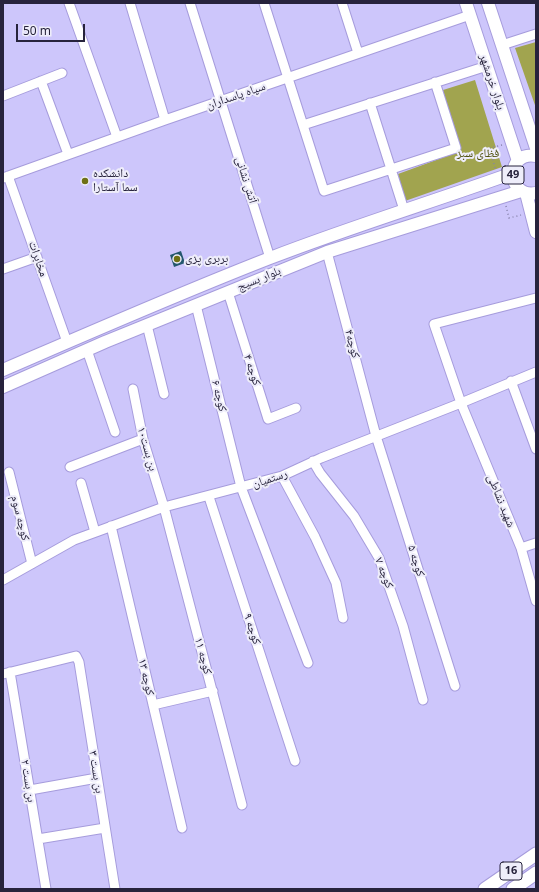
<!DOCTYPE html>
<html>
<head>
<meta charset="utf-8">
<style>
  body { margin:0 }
  #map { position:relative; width:539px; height:892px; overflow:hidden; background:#cdc6fb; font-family:"Noto Sans",sans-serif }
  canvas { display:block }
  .frame { position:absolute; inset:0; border:4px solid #27233c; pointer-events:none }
  .scale { position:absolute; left:16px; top:24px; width:69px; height:18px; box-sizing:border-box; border:2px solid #27233c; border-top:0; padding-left:5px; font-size:12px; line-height:14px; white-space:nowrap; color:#27233c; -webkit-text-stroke:3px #eeedfa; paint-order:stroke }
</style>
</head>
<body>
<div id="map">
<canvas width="539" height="892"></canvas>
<div class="frame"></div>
<div class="scale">50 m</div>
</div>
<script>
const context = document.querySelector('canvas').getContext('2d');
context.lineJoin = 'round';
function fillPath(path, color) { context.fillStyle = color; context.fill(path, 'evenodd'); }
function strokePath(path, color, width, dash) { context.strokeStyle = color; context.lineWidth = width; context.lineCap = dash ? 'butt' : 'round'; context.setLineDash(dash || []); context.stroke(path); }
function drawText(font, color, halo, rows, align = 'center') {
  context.font = font + ' "Noto Sans","Noto Naskh Arabic",sans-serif'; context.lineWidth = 4; context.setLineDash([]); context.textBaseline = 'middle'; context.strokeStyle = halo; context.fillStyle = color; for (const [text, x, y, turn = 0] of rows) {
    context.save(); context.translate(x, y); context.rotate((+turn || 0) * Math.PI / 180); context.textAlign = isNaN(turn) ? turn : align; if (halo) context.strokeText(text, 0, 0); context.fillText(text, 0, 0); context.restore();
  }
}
fillPath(new Path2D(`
  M536,42V108L515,48Z
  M475,80L502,167L405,201L398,174L458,152L443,90Z`), '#a1a44f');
fillPath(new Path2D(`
  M181,251L185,263L174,267L170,255Z`), '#23566d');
const minor = new Path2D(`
  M69,3L117,137
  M130,3L165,120
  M190,3L270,258
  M264,3L324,191L456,148L435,82
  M342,3L358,53
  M502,45L536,34
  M41,81L68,154
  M3,96L62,73
  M370,103L404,210
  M303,125L487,66
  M8,176L67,342
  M3,178L165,120L470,15
  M327,252L376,436L455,686
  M3,269L37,257
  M228,292L268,419L296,408
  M536,298L434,324L461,403L521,548L536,601
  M196,305L241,487L308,663
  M147,325L164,394
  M87,350L115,432
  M511,381L536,449
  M133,389L143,439L164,507L242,805
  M313,461L320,473L354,516L379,558L403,626L423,700
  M70,467L143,439
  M9,472L32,564
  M282,476L315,537L336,583L343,618
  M81,483L95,532
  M209,497L295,761
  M111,526L182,828
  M521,548L536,543
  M3,580L74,540L164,507L282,476L321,458L461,403L536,372
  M10,672L46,889
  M3,674L76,656L79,662L115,889
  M153,705L213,691
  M30,790L97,778
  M38,839L105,828`);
const major = new Path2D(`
  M466,3L518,161
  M488,3L536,148
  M536,156C505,150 506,199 536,193
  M526,193L536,232
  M3,370C91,332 180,293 270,258C350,227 432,202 513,173
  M3,387L105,342L327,252L521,191`);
const highway = new Path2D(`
  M485,889L536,854
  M513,889L536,873`);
strokePath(minor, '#a69cdc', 11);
strokePath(major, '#a69cdc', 14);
strokePath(highway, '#a69cdc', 15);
strokePath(new Path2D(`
  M495,168L490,148L502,145
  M506,206L509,218L521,215`), '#8782ab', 1.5, [1, 3]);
strokePath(minor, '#fff', 9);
strokePath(major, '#fff', 12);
strokePath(highway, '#fff', 13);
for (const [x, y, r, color] of [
  [85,181,4,"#6e7015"],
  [177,259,4,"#6e7015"]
]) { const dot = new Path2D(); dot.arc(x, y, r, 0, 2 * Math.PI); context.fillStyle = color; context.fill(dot); strokePath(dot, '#eeedfa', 1.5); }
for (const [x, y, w] of [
  [513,175,22],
  [511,871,22]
]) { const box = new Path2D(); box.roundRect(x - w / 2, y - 9, w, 18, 3); context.fillStyle = '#eeedfa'; context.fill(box); strokePath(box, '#27233c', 1); }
drawText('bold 11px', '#27233c', null, [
  ["49",513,175],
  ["16",511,871]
]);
drawText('12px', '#27233c', '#eeedfa', [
  ["بلوار خرمشهر",492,82,72],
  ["سپاه پاسداران",236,96,-19],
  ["آتش نشانی",246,180,73],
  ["مخابرات",38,259,71],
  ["بلوار بسیج",259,279,-22],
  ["کوچه۴",352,344,75],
  ["کوچه ۴",252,370,72],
  ["کوچه ۶",219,396,76],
  ["بن بست۱۰",147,449,74],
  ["رستمیان",270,479,-18],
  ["شهید نشاطی",501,501,68],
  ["کوچه سوم",20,518,76],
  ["کوچه ۵",416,561,73],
  ["کوچه ۷",384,573,69],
  ["کوچه ۹",252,629,72],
  ["کوچه ۱۱",203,656,75],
  ["کوچه ۱۳",146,677,77],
  ["بن بست ۳",96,772,81],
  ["بن بست ۲",28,781,81]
]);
drawText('12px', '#4e500d', '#eeedfa', [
  ["فظای سبز",478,154]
]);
drawText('12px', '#27233c', '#eeedfa', [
  ["دانشکده",93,174],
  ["سما آستارا",93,188],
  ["بربری پزی",185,259]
], 'left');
</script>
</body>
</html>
